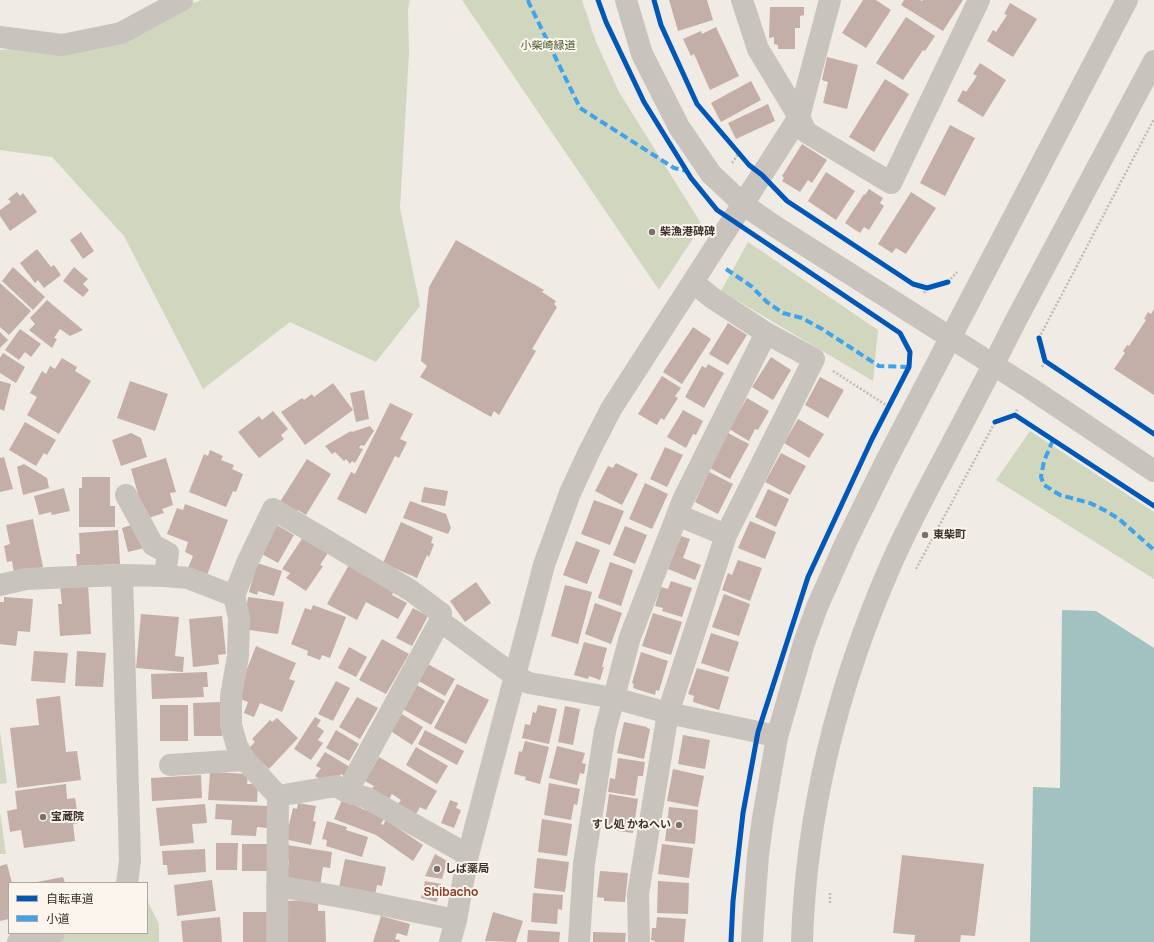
<!DOCTYPE html>
<html>
<head>
<meta charset="utf-8">
<style>
  body { margin:0 }
  #map { position:relative; width:1154px; height:942px; overflow:hidden; background:#f0ebe5; font-family:Manrope,"Noto Sans JP",sans-serif }
  canvas { display:block }
  .legend { position:absolute; left:8px; top:882px; width:140px; height:52px; box-sizing:border-box; background:#fbf5ee; border:1px solid #aea6a0; margin:0; padding:5px 7px; list-style:none; font-size:12px; color:#3b302b }
  .legend li { display:flex; align-items:center; gap:8px; height:20px }
  .legend b { width:20px; border:1px solid #aea6a0 }
</style>
</head>
<body>
<div id="map">
<canvas width="1154" height="942"></canvas>
<ul class="legend">
<li><b style="height:5px;background:#0057b8"></b>自転車道</li>
<li><b style="height:5px;background:#3fa3eb"></b>小道</li>
</ul>
</div>
<script>
const context = document.querySelector('canvas').getContext('2d');
context.lineJoin = 'round';
function fillPath(path, color) { context.fillStyle = color; context.fill(path, 'evenodd'); }
function strokePath(path, color, width, dash) { context.strokeStyle = color; context.lineWidth = width; context.lineCap = dash ? 'butt' : 'round'; context.setLineDash(dash || []); context.stroke(path); }
function drawText(font, color, halo, rows, align = 'center') {
  context.font = font + ' Manrope,"Noto Sans JP",sans-serif'; context.lineWidth = 4; context.setLineDash([]); context.textBaseline = 'middle'; context.strokeStyle = halo; context.fillStyle = color; for (const [text, x, y, turn = 0] of rows) {
    context.save(); context.translate(x, y); context.rotate((+turn || 0) * Math.PI / 180); context.textAlign = isNaN(turn) ? turn : align; if (halo) context.strokeText(text, 0, 0); context.fillText(text, 0, 0); context.restore();
  }
}
fillPath(new Path2D(`
  M202,0H410L408,9L409,53L400,208L420,306L376,362L290,322L203,389L124,236L52,157L0,150V50L62,45Z
  M462,0H582L596,42L619,92L702,225L659,290Z
  M748,242L878,330L873,381L721,291Z
  M1030,431L1154,512V579L996,480Z
  M0,731L7,783L0,784Z
  M0,812L6,854H0Z
  M147,900L159,924V942H38L71,933H147Z`), '#d1d6bf');
fillPath(new Path2D(`
  M1062,610L1096,611L1154,648V942H1030L1033,787L1060,788Z`), '#a1c2c1');
fillPath(new Path2D(`
  M669,0H707L713,20L678,31Z
  M863,0H876L891,10L866,48L842,33Z
  M904,0H920L922,1L923,0H963L943,31L901,5Z
  M1010,3L1037,19L1013,57L987,41L993,30L996,32L1007,15L1004,14Z
  M770,7H804V15L800,16V28H795V49H778V45L774,44V37L769,38Z
  M906,17L935,36L925,51L923,50L903,80L876,63Z
  M716,27L739,76L710,90L694,54L691,56L683,39L701,31L702,34Z
  M827,57L858,65L847,109L823,103L828,82L822,80Z
  M980,63L1006,80L983,117L957,101L963,90L966,92L977,76L973,74Z
  M885,79L909,94L874,152L849,137Z
  M751,81L761,100L721,122L711,103Z
  M768,104L775,121L736,139L728,123Z
  M950,125L975,138L945,196L920,183Z
  M802,144L827,160L812,183L808,180L800,192L782,181L784,178L782,176Z
  M826,172L855,191L836,220L808,201Z
  M869,189L883,198L880,203L884,206L869,230L864,227L860,233L845,223L864,194L865,195Z
  M17,192L20,196L23,193L37,212L10,231L0,216V210L11,202L8,199Z
  M911,192L936,208L906,254L896,248L892,253L878,244Z
  M81,232L94,251L83,259L70,240Z
  M456,240L544,290L542,292L556,301L554,304L557,307L532,349L536,351L499,415L494,411L491,417L420,377L427,366L421,361L429,287Z
  M37,249L51,267L54,265L61,275L44,288L38,280L35,283L20,263Z
  M13,267L45,297L33,310L2,281Z
  M74,267L88,279L83,284L89,290L83,297L63,281Z
  M0,283L31,311L9,335L0,327Z
  M47,300L83,330L70,336L60,329L54,338L57,339L52,348L29,330L35,324L30,318Z
  M1154,309V395L1114,369L1125,353L1123,351L1127,345L1129,346L1146,320L1144,319L1148,312L1151,314Z
  M728,323L747,335L728,365L709,354Z
  M693,327L711,339L682,384L663,372Z
  M20,329L41,344L31,357L25,352L19,360L5,350Z
  M0,332L8,340L0,348Z
  M3,353L25,367L16,383L0,373V358Z
  M771,357L791,370L773,400L752,387Z
  M62,358L77,367L75,371L91,381L59,434L27,415L37,397L30,393L42,371L46,374L50,366L55,369Z
  M708,364L724,373L704,408L685,397L702,366L706,368Z
  M662,376L681,388L675,396L678,398L664,420L661,418L657,425L638,414Z
  M820,377L844,390L828,418L805,405Z
  M0,381L11,384L4,411L0,409Z
  M130,381L168,394L155,431L117,418Z
  M333,383L353,410L305,445L281,412L302,398L304,400L312,394L314,397Z
  M364,390L369,419L356,422L350,393Z
  M747,398L769,411L758,430L755,429L749,441L729,429Z
  M390,403L413,414L400,439L407,442L399,458L395,456L366,514L337,499L351,472L355,474Z
  M683,410L703,421L696,435L693,434L686,448L667,437Z
  M273,411L288,429L281,435L284,439L259,458L238,432L259,416L262,420Z
  M798,419L824,434L809,458L784,443Z
  M25,422L56,440L47,455L44,453L36,466L9,450Z
  M370,426L374,431L364,446L361,445L359,448L363,449L355,463L352,461L350,464L346,459L344,461L335,452L332,454L325,446L351,431L352,432Z
  M131,433L141,438L147,457L121,466L112,440Z
  M728,433L749,444L730,479L710,468Z
  M665,447L683,455L667,487L650,479Z
  M210,450L223,456L221,460L234,465L232,469L243,474L236,492L233,491L226,507L189,492L204,454L208,456Z
  M781,453L806,466L790,495L765,482Z
  M4,457L13,489L0,492V458Z
  M166,458L176,492L170,493L173,505L162,509L164,513L145,519L131,469Z
  M307,459L331,474L306,515L298,510L294,515L278,505Z
  M616,463L638,474L622,505L595,491L608,466L613,468Z
  M24,464L47,478L49,488L23,495L17,467Z
  M709,472L733,484L718,514L695,502Z
  M82,477H110V506H115V527H79V488H82Z
  M645,483L668,494L652,529L629,519Z
  M424,487L448,491L445,506L421,502Z
  M64,488L70,511L52,515L51,512L39,515L34,496Z
  M768,489L789,499L776,527L755,517Z
  M594,500L624,511L610,545L581,534Z
  M410,501L446,514L451,528L448,534L403,518Z
  M185,504L228,520L207,575L188,568L193,556L185,552L188,542L167,534L177,508L183,510Z
  M33,519L43,567L14,573L12,561L7,562L4,546L10,544L6,525Z
  M750,521L776,532L765,559L738,548Z
  M401,522L433,537L431,543L434,544L429,557L427,555L417,578L383,563Z
  M134,524L148,547L128,552L122,528Z
  M277,525L294,535L278,563L260,553Z
  M625,526L647,535L635,564L613,555Z
  M118,530L120,564L77,566L76,554H80L79,533Z
  M681,536L690,539L683,558L701,565L695,580L668,569Z
  M303,537L328,553L320,565L323,566L306,591L286,578L290,573L282,569Z
  M576,541L600,550L587,584L563,575Z
  M738,560L762,568L750,601L722,590L728,573L732,575Z
  M610,562L633,570L621,606L598,598Z
  M257,563L282,571L274,596L258,591L257,595L249,592Z
  M350,563L396,587L392,595L407,603L398,619L366,602L357,620L327,604Z
  M671,581L692,588L682,617L662,611L663,608L655,606L661,587L668,589Z
  M476,582L491,603L465,622L450,601Z
  M88,584L91,634L60,636L58,604H62L60,586Z
  M565,585L592,592L578,644L551,636Z
  M724,594L750,604L739,636L712,627Z
  M4,597L33,599L30,632L18,631L16,646L0,644V602H4Z
  M248,597L284,602L278,634L249,630L244,624Z
  M595,603L622,613L611,644L585,634Z
  M313,605L346,617L330,658L322,655L320,660L307,655L308,651L291,644L305,608L311,610Z
  M413,608L428,616L412,646L396,638Z
  M653,613L682,622L671,655L642,646Z
  M141,614L179,617L175,656L184,657L183,672L136,668Z
  M222,616L226,654L218,655L219,664L193,667L189,619Z
  M711,633L739,642L729,672L701,663Z
  M382,639L409,654L386,694L359,680Z
  M584,642L607,648L602,667H604L600,680L589,676L588,679L574,675Z
  M256,646L296,663L289,679L295,681L282,712L260,703L254,717L244,713L248,702L236,697Z
  M349,647L367,657L356,677L338,668Z
  M34,651L68,653L65,683L31,681Z
  M77,651L106,653L103,687L75,686Z
  M641,652L668,661L659,691L656,690L655,695L633,688L634,684L632,683Z
  M426,663L455,679L445,696L417,680Z
  M697,668L729,677L719,710L693,702L694,696L688,694Z
  M207,672L208,687H203L204,697L152,699L151,674Z
  M336,681L350,688L333,721L318,714Z
  M415,684L445,701L431,725L401,708Z
  M457,684L489,700L466,744L434,728Z
  M60,696L66,752L77,751L81,780L17,788L10,728L39,725L36,699Z
  M357,697L378,708L360,739L339,727Z
  M222,702V736H194L193,703Z
  M160,705H188V741H160Z
  M538,705L557,709L549,744L522,738L525,724L530,725L533,712L536,713Z
  M565,706L580,709L573,745L558,742Z
  M400,713L423,727L412,745L389,730Z
  M315,717L321,720L317,726L324,731L318,740L323,743L311,760L294,749Z
  M277,718L298,738L269,769L248,749L255,742L252,739L270,720L272,722Z
  M624,722L647,727V728L650,729L644,759L617,753Z
  M336,730L359,744L349,761L326,748Z
  M425,730L464,751L457,765L418,744Z
  M683,735L710,740L705,769L678,764Z
  M525,741L549,747L540,784L525,780L526,777L514,774L519,751L522,752Z
  M557,746L585,753L582,763L586,764L584,774L580,773L577,785L549,778Z
  M416,747L448,766L437,784L406,765Z
  M325,752L350,767L344,776L341,774L337,780L324,781L315,776L321,768L316,766Z
  M379,757L437,791L426,810L420,807L416,814L398,804L401,800L392,794L389,799L371,789L374,786L365,781Z
  M618,758L645,762L643,776H638L635,796L608,792L610,778L615,779Z
  M673,769L704,776L698,807L667,801Z
  M210,772L248,774L247,784H258L257,802L208,800Z
  M201,775L202,798L152,801L151,778Z
  M549,783L580,789L577,805L574,804L571,820L544,815Z
  M66,784L67,799L75,798L79,823L73,824L75,841L24,848L21,830L10,832L7,811L17,809L15,791Z
  M609,794L638,799L633,833L604,829Z
  M342,800L384,818L381,824L383,825L386,820L423,845L413,861L376,835L334,819Z
  M450,800L458,803L456,808L461,810L454,828L441,823Z
  M298,803L316,806L313,821L316,822L311,845L284,839L287,824L289,825L293,808L297,809Z
  M205,804L207,823L192,824L194,843L160,846L156,808Z
  M216,804L269,806L267,828L257,827L256,836L231,835L232,820L215,819Z
  M669,807L698,810L695,844L665,841Z
  M542,819L572,824L567,856L538,852Z
  M327,821L347,827L346,830L368,837L362,857L326,846L327,840L322,839Z
  M216,843H238L237,870H216Z
  M242,844H267V871H242Z
  M662,844L693,848L689,878L658,874Z
  M287,845L332,852L330,868L323,867L320,886L286,881L289,861L284,860Z
  M205,849L206,872L168,875L167,865H163L162,851Z
  M435,854L447,861L442,879L425,876Z
  M902,855L984,864L975,936L961,935L960,942H914L915,935L893,933Z
  M537,858L569,862L565,892L534,888Z
  M345,859L386,867L382,886L377,885L375,895L339,888Z
  M7,864L12,883H9V919L0,921V866Z
  M600,871L628,873L625,902L604,901V898L597,897Z
  M63,877L65,883H37V882Z
  M212,880L216,911L177,916L174,885Z
  M425,881L441,884L437,902L421,898Z
  M658,881L689,883L688,914L657,913Z
  M533,893L563,895L562,910L558,909L557,924L531,922Z
  M318,900V911H325L326,942H286L285,901Z
  M243,912H268L267,942H243Z
  M493,912L523,921L516,942L485,941Z
  M381,916L410,924L407,936L397,933L395,939L400,940L399,942H373Z
  M220,917L222,942H183L181,921Z
  M657,917L686,919L684,942H655V941L651,940L652,928H656Z
  M528,930L560,932L559,942H527Z
  M593,932L626,933L625,942H593Z`), '#c3afa7');
strokePath(new Path2D(`
  M732,163L739,153
  M948,282L957,272
  M924,293L927,288
  M1039,338L1154,119
  M1042,367L1045,361
  M833,371L889,407
  M1015,415L1018,408
  M916,569L995,422
  M830,903V892`), '#c2bbb6', 2.5, [2, 2]);
strokePath(new Path2D(`
  M626,0L642,54L679,127L711,174L744,205L776,227L1030,388L1154,471
  M742,0L758,49L799,117L806,132L891,183L979,0
  M0,37L62,45L121,33L182,0
  M126,495L153,545L168,553L165,576
  M677,515L726,535
  M122,575L130,861L127,883
  M0,585L26,579L122,575L165,576L188,578L234,596
  M170,765L245,760
  M347,792L440,621
  M278,796L336,786L347,792L367,798L468,855
  M277,886L358,900L456,920
  M18,942L54,933
  M277,942L278,796L245,760L237,746L231,725V696L238,656L239,618L234,596L247,563L273,509L410,590L441,613L440,621L515,676L529,683L614,698L668,713L758,732L777,737
  M450,942L456,920L468,855L544,565L570,493L589,452L611,409L799,117L830,0
  M579,942L584,863L605,731L630,637L683,500L766,333
  M639,942L638,894L668,713L726,535L814,359L766,333L711,297L693,282
  M752,942L753,923L758,855L763,818L777,737L804,643L817,607L846,542L886,461L1127,0
  M802,942C806,811 839,682 892,562C906,531 922,500 938,470C964,421 990,372 1015,322L1154,61`), '#c9c3be', 22);
strokePath(new Path2D(`
  M528,0L529,3L580,108L674,168L687,171
  M726,269L751,286L767,302L783,313L802,318L822,329L879,366L909,367
  M1053,440L1044,461L1041,477L1044,485L1060,495L1090,503L1106,511L1119,519L1154,550`), '#3fa3eb', 4, [8, 4]);
strokePath(new Path2D(`
  M598,0L606,22L644,102L691,178L717,210L900,333L910,352L909,367L872,439L808,577L758,732L743,813L733,901L731,942
  M654,0L661,25L697,104L749,165L762,175L787,201L913,284L927,288L948,282
  M1039,338L1045,361L1154,434
  M995,422L1015,415L1154,506`), '#0057b8', 5);
for (const [x, y, r, color] of [
  [652,232,4,"#7a716c"],
  [925,535,4,"#7a716c"],
  [43,817,4,"#7a716c"],
  [679,825,4,"#7a716c"],
  [437,869,4,"#7a716c"]
]) { const dot = new Path2D(); dot.arc(x, y, r, 0, 2 * Math.PI); context.fillStyle = color; context.fill(dot); strokePath(dot, '#fbf5ee', 1.5); }
drawText('11px', '#4a5a2e', '#fbf5ee', [
  ["小柴崎緑道",548,46]
]);
drawText('bold 11px', '#3b302b', '#fbf5ee', [
  ["柴漁港碑碑",660,232],
  ["東柴町",933,535],
  ["宝蔵院",51,817],
  ["すし処 かねへい",671,825,"right"],
  ["しば薬局",445,869]
], 'left');
drawText('bold 12px', '#8c3b22', '#fbf5ee', [
  ["Shibacho",451,893]
]);
</script>
</body>
</html>
